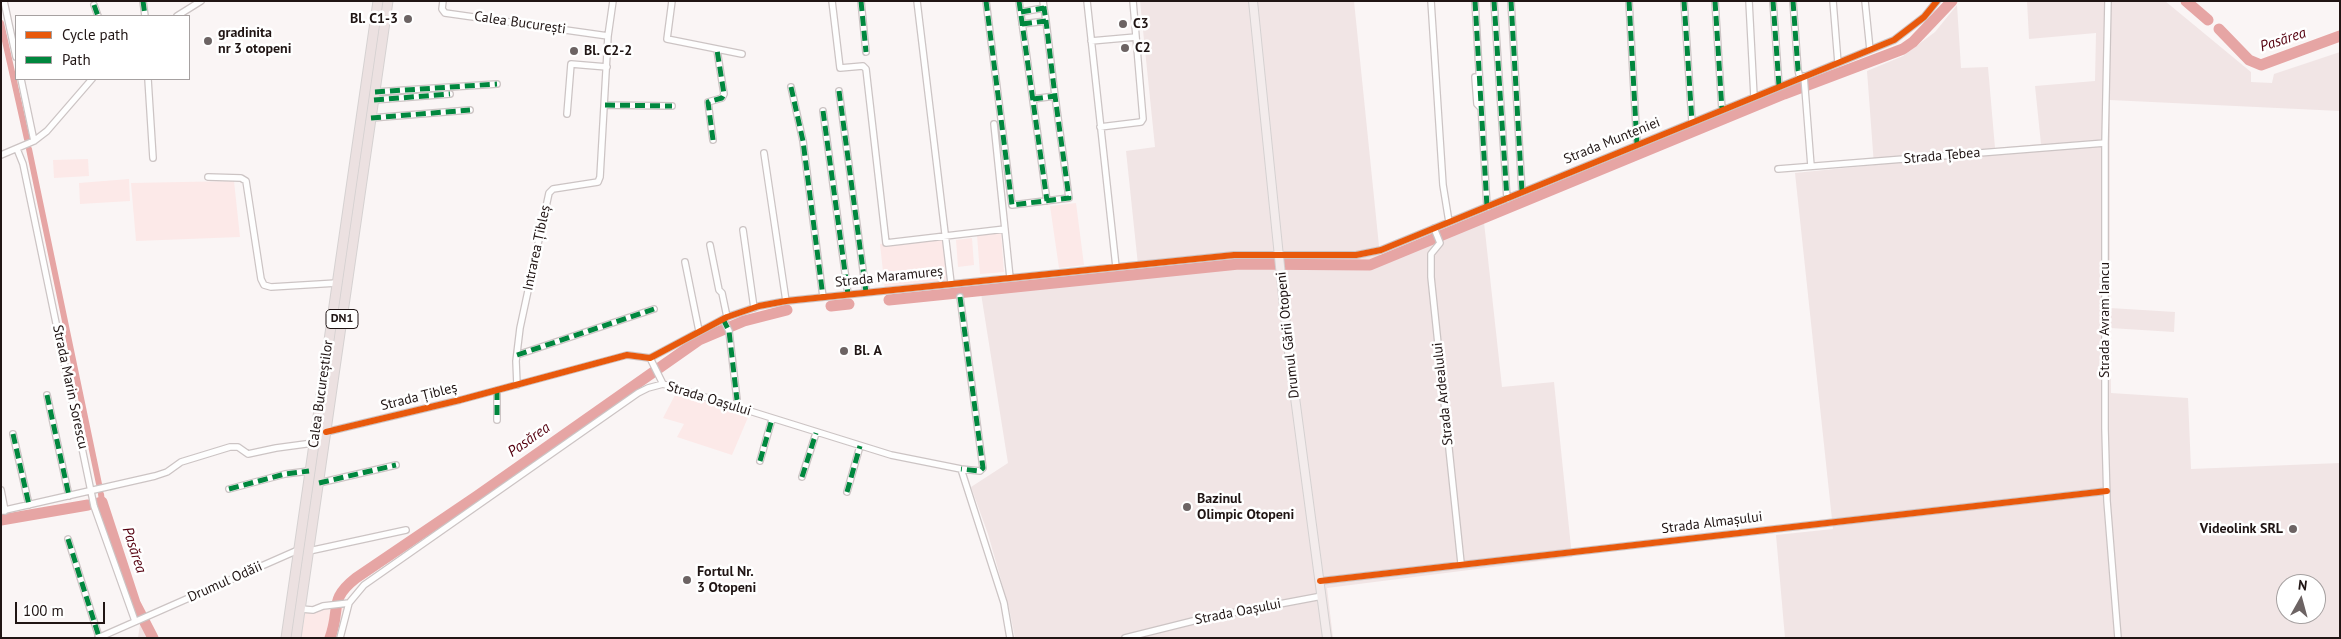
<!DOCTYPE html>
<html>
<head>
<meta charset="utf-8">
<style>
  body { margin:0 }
  #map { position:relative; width:2341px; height:639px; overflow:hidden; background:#faf5f5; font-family:"PT Sans",sans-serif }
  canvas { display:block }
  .frame { position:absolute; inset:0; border:2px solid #201514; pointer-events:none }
  .legend { position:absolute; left:15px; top:15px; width:175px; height:65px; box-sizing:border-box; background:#fff; border:1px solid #a6a1a1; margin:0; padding:6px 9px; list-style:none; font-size:15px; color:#201514 }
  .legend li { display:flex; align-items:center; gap:10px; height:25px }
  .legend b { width:25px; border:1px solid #a6a1a1 }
  .north { position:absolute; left:2276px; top:574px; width:50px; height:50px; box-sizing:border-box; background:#fff; border:1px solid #a6a1a1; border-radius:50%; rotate:7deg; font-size:14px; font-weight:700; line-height:20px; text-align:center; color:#201514 }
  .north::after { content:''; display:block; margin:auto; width:18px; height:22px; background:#6c6363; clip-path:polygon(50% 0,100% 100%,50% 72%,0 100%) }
  .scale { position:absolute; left:15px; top:602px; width:90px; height:22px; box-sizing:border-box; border:2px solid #201514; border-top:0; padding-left:6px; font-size:15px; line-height:18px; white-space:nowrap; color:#201514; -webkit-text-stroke:4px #fff; paint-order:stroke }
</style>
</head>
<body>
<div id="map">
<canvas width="2341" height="639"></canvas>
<div class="frame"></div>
<ul class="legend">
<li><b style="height:6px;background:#e8590c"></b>Cycle path</li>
<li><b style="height:6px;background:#00873e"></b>Path</li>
</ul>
<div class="north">N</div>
<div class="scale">100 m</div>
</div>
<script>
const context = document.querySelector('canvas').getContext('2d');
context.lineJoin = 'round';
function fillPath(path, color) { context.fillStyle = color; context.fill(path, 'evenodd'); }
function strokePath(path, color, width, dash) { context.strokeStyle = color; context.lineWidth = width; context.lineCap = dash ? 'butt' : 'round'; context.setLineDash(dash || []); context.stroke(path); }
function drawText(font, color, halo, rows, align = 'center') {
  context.font = font + ' "PT Sans",sans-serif'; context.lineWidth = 5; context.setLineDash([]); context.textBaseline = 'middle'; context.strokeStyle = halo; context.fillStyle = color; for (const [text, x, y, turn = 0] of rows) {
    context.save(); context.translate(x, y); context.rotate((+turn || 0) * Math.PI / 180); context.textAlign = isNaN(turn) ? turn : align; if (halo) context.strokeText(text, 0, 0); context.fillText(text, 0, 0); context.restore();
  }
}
fillPath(new Path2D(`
  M1140,1H1354L1380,256L1483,213L1502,387L1554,382L1572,557L1327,588L1333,638H1015L1009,608L988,534L971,487L1008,463L979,281L1138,265L1126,151L1155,147Z
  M2027,1H2165L2251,72V82L2272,83L2274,74L2340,52V111L2110,100V308L2175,312L2174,332L2110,328L2111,393L2188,398L2191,469L2340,463V638H1785L1776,535L1833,529L1795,173L1874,165L1867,71L1903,56L1935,32L1957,5L1961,68L1988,67L1995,148L2041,144L2035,86L2095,81L2096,33L2029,39ZM2286,584H2316V614H2286Z
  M144,620L153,638H138L140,624Z`), '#f1e5e5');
fillPath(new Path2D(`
  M88,159L89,176L54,178L53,160Z
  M129,179L130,201L80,204L79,183Z
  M234,181L240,237L136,241L131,183Z
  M1076,203L1084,265L1059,268L1050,206Z
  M1001,233L1004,272L980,274L977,235Z
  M946,236L951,283L885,290L880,244Z
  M972,238L974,265L958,267L956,240Z
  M676,393L749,415L732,455L677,437L684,424L663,418Z
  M349,603L340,638H296L301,609Z`), '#fce9e8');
strokePath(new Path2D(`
  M1,23L27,139
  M29,149L99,484
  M101,494L102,502`), '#e6a5a4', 6);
strokePath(new Path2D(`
  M2186,1L2208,20
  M2219,29L2249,60L2261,65L2340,36
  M889,300L1239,264L1370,265L1784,94L1903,49L1913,42L1952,1
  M831,306L849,304
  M98,503L102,502L135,603L153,638
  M1,520L88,505
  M330,638C341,608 328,600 356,578L477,496L699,340L744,321L787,310`), '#e6a5a4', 11);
const minor = new Path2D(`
  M4,1L16,57
  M143,1L145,16
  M443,1L442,9L445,13L608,36
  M672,1L667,39L742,54
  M832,1L840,68L863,66L866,69L886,243L1005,229
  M861,1L866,52
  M917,1L951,283
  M986,1L1012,205L1069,198L1055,96
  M1019,1L1047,201
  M1087,1L1116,267
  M1431,1L1443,185L1449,222
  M1475,1L1487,207
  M1494,1L1507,199
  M1511,1L1522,192
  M1629,1L1637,145
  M1684,1L1692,122
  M1715,1L1722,110
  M1749,1L1754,97
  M1773,1L1779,86
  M1793,1L1798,70L1800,78
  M1833,1L1838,63
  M1865,1L1870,50
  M2108,1L2105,143V429L2107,501L2118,638
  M94,5L98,16
  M1021,12L1044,8L1043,1
  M177,16L201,1
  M1022,24L1046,21L1044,8
  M1091,41L1136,37
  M1804,76L1811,166
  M1475,77L1477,104L1481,108
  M21,79L34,141
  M148,79L153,158
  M791,87L803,141L823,297
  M839,91L866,292
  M375,92L497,84
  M1033,99L1055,96L1046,21
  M374,100L450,94
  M605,105L672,106
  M823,111L848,294
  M567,114L571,64L607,67
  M371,118L470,110
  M994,124L1010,278
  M1100,127L1141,122L1143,119L1133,1
  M713,140L708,102L722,98L724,94L717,50
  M17,149L23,164L94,506L135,621
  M764,153L786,301
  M1,155L34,141L47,131L92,79
  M1778,169L2105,143
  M208,177L241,178L246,181L261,279L264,285L271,287L337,283
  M1434,228L1440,243L1431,254V277L1461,563
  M743,230L754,308
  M710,245L719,290L722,293L727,317
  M685,262L699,331
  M960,297L983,468L980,471L961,469
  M723,319L729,331L737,400
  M517,355L654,309
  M650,358L663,384
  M517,385L516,361L520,328L549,193L553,189L598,182L600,177L608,36L613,1
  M497,390V420
  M47,395L69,496
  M326,432L460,400L627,355L650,358L727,317L759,306L786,301L1234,255H1356L1381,250L1894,40L1924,17L1937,1
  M13,434L29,505
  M760,461L772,419
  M802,477L816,433
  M319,483L396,465
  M229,489L285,474L309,471
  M1,490L5,511
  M847,492L860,446
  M1,511L155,476L167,472L181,462L230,447H238L248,454L276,448L313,443
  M68,539L99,637
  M309,551L406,530
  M1320,581L2107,491
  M301,609L313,610L323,606L349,603
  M98,638L298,550
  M340,638L349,603L364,585L638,393L648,388L663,384L891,455L961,469L1004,603L1010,638
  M1125,638L1205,618L1322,596`);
const major = new Path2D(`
  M1253,1L1288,345L1327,638`);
const highway = new Path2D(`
  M286,638L378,1
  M296,638L388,1`);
strokePath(minor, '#ccc4c4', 8);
strokePath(major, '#d5d1d1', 10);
strokePath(highway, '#d5d1d1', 11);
strokePath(minor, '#fefefe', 5.5);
strokePath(major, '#f3ecec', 8);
strokePath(highway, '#ece1e1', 9);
strokePath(new Path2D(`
  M143,1L145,16
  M861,1L866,52
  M986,1L1012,205L1069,198L1055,96
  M1019,1L1047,201
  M1475,1L1487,207
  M1494,1L1507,199
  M1511,1L1522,192
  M1629,1L1637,145
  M1684,1L1692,122
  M1715,1L1722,110
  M1773,1L1779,86
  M1793,1L1798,70L1800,78
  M94,5L98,16
  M1021,12L1044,8L1043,1
  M1022,24L1046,21L1044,8
  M791,87L803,141L823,297
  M839,91L866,292
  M375,92L497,84
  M1033,99L1055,96L1046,21
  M374,100L450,94
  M605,105L672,106
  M823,111L848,294
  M371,118L470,110
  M713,140L708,102L722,98L724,94L717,50
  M960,297L983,468L980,471L961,469
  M723,319L729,331L737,400
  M517,355L654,309
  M497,390V420
  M47,395L69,496
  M13,434L29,505
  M760,461L772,419
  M802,477L816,433
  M319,483L396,465
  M229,489L285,474L309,471
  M847,492L860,446
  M68,539L99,637`), '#00873e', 5, [10, 5]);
strokePath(new Path2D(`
  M326,432L460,400L627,355L650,358L727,317L759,306L786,301L1234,255H1356L1381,250L1894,40L1924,17L1937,1
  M1320,581L2107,491`), '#e8590c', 6);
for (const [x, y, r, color] of [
  [408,19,5,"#6c6363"],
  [1123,24,5,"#6c6363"],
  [208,41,5,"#6c6363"],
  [1125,48,5,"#6c6363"],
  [574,51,5,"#6c6363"],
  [844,351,5,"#6c6363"],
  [1187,507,5,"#6c6363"],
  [2293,529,5,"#6c6363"],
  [687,580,5,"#6c6363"]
]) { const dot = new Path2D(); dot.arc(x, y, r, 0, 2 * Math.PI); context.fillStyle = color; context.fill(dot); strokePath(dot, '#fff', 2); }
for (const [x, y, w] of [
  [342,319,32]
]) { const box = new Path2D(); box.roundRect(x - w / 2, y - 9.5, w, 19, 4); context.fillStyle = '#fff'; context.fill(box); strokePath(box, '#201514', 1); }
drawText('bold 12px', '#201514', null, [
  ["DN1",342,319]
]);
drawText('bold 14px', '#201514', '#fff', [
  ["Bl. C1-3",398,19,"right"],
  ["C3",1133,24],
  ["gradinita",218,33],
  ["nr 3 otopeni",218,49],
  ["C2",1135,48],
  ["Bl. C2-2",584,51],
  ["Bl. A",854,351],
  ["Bazinul",1197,499],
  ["Olimpic Otopeni",1197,515],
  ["Videolink SRL",2283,529,"right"],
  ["Fortul Nr.",697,572],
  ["3 Otopeni",697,588]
], 'left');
drawText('14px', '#201514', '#fff', [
  ["Calea București",520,23,8],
  ["Strada Munteniei",1612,141,-22],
  ["Strada Țebea",1942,156,-5],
  ["Intrarea Țibleș",537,248,-78],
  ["Strada Maramureș",889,277,-6],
  ["Strada Avram Iancu",2105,320,-90],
  ["Drumul Gării Otopeni",1288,335,-96],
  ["Strada Marin Sorescu",70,387,78],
  ["Calea Bucureștilor",321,394,-82],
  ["Strada Ardealului",1443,394,-96],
  ["Strada Țibleș",419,397,-14],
  ["Strada Oașului",709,399,17],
  ["Strada Almașului",1712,523,-7],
  ["Drumul Odăii",225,582,-24],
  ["Strada Oașului",1238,612,-11]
]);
drawText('italic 15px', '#55000f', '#fff', [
  ["Pasărea",2283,40,-18],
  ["Pasărea",529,440,-35],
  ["Pasărea",134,550,72]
]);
</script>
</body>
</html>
